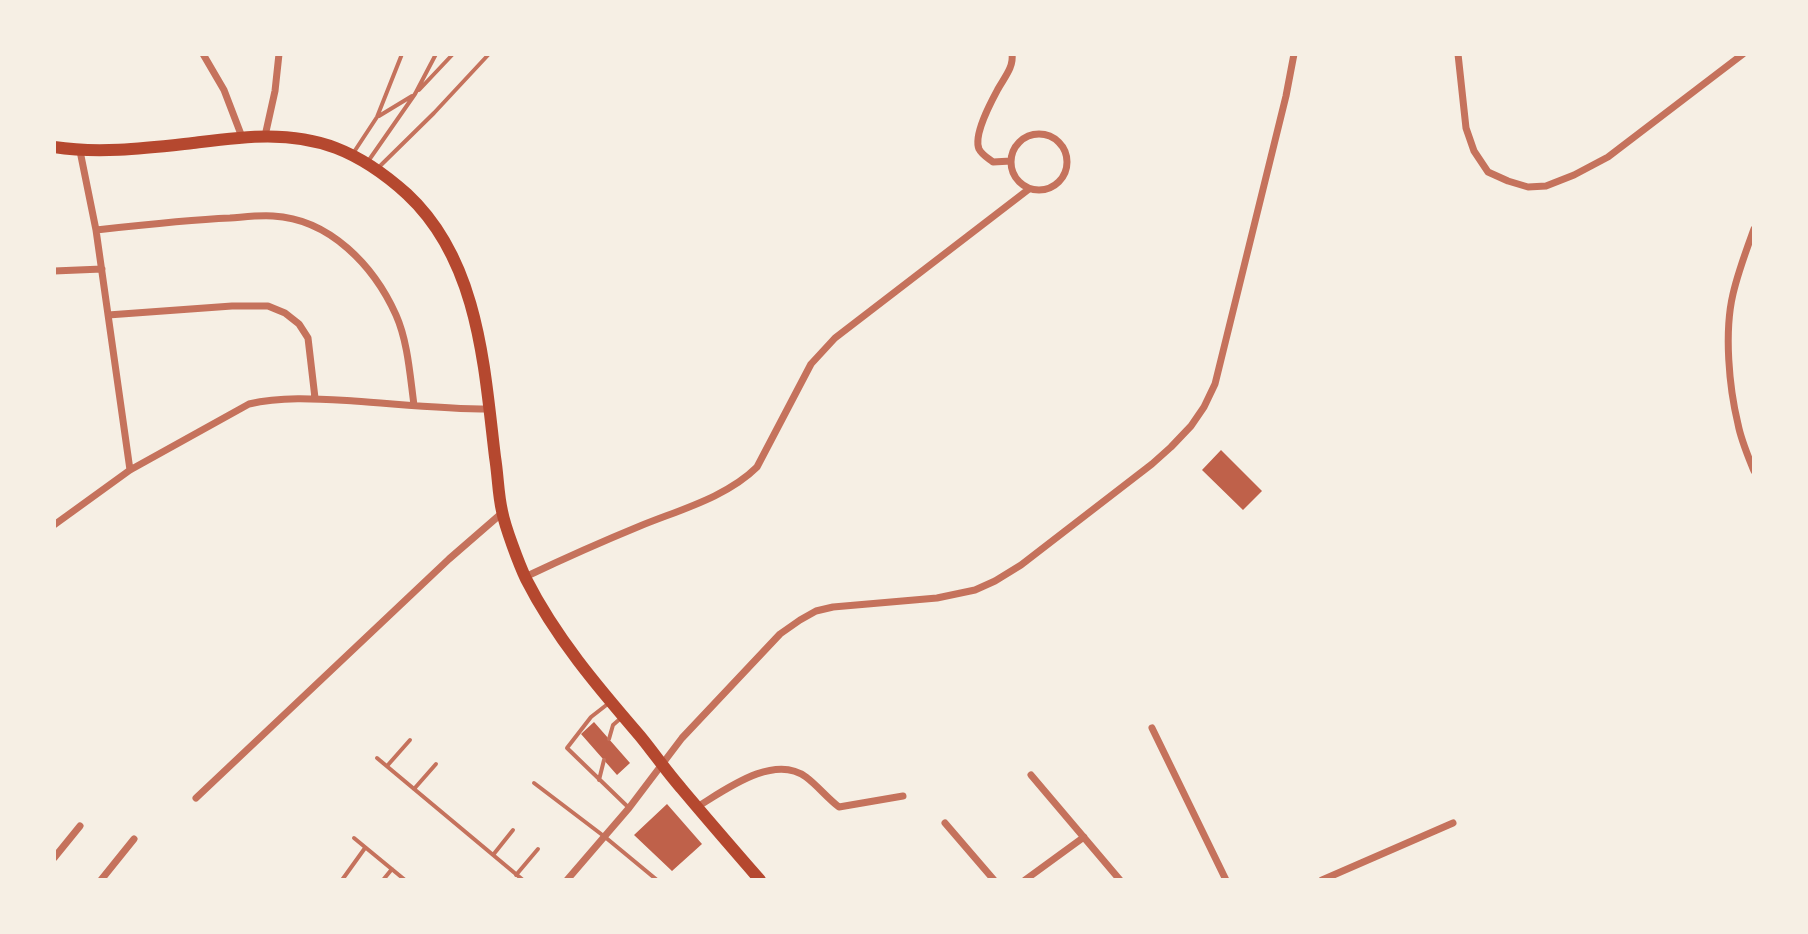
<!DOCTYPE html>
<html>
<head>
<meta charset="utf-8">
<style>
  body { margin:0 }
  #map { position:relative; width:1808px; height:934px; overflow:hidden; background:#f6efe4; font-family:"Public Sans",sans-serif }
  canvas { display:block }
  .frame { position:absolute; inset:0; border:56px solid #f6efe4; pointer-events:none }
</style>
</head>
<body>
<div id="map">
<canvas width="1808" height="934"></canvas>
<div class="frame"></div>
</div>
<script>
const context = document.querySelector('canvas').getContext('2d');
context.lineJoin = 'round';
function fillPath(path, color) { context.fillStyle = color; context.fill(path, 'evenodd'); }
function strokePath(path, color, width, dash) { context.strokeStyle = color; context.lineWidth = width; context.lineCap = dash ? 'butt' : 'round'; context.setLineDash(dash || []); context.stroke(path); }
fillPath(new Path2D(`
  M1221,450L1262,491L1243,510L1202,470Z
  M594,722L630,763L617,775L581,734Z
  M667,804L702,844L672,871L634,835Z`), '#bf614a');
strokePath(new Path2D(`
  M419,90L453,54
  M379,116L412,96
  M354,152L377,117L402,54
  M369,160L415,94L436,54
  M379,167L434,113L489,54
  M609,703L591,717L567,748L628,807
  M609,739L613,725L621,718
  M377,758L523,880
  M387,766L410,740
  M599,780L604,760
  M534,783L605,837L657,880
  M414,789L436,764
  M354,838L405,880
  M493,855L513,830
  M516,875L538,849
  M342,880L365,848
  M383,880L392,869`), '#c5725c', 4);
strokePath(new Path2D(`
  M203,54L224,90L242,137
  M1458,54L1466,128L1474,151L1488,172L1508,181L1528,187L1546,186L1574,175L1608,157L1743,54
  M1011 162a28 28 0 1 1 56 0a28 28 0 1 1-56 0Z
  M265,136L275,91L279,54
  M80,151L96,230L130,470
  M1011,161L993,162C988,158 982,155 979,149C973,135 991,102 998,89C1004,78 1014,67 1012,54
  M1754,229C1746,251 1738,272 1733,294C1724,332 1729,387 1738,424C1741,440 1748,456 1754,471
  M96,230C141,225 185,220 230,218C244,217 259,215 273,216C330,219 374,266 396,315C408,342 410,376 414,405
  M54,271L102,269
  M108,315L232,306H268L285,313L299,324L308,338L315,398
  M54,525L130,470L249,404C283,396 320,399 354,401C399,404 444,409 489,409
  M525,577C563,559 601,542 640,526C679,510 727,497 757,467L811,364L835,338L1029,189
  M1152,728L1226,880
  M1031,775L1120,880
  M196,798L449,559L502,513
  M697,807C725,790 774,753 806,777C818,786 827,798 839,807L903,796
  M945,823L994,880
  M54,858L80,826
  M101,880L134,839
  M567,880L629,808L682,738L780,634L800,620L816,611L833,607L937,598L975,590L995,581L1021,565L1152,464L1171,447L1191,426L1204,407L1215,384L1286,96L1294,54
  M1025,880L1084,837
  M1322,880L1453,823`), '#c5725c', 7);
strokePath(new Path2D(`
  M54,147C100,154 147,148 193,143C241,137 289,130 336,148C362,158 386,175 407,194C479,261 484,366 495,457C498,475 498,494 502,511C505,527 519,564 526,579C556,638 597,686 640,736C654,753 666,771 681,788C707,819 733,849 760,880`), '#b5482f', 12);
</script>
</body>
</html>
